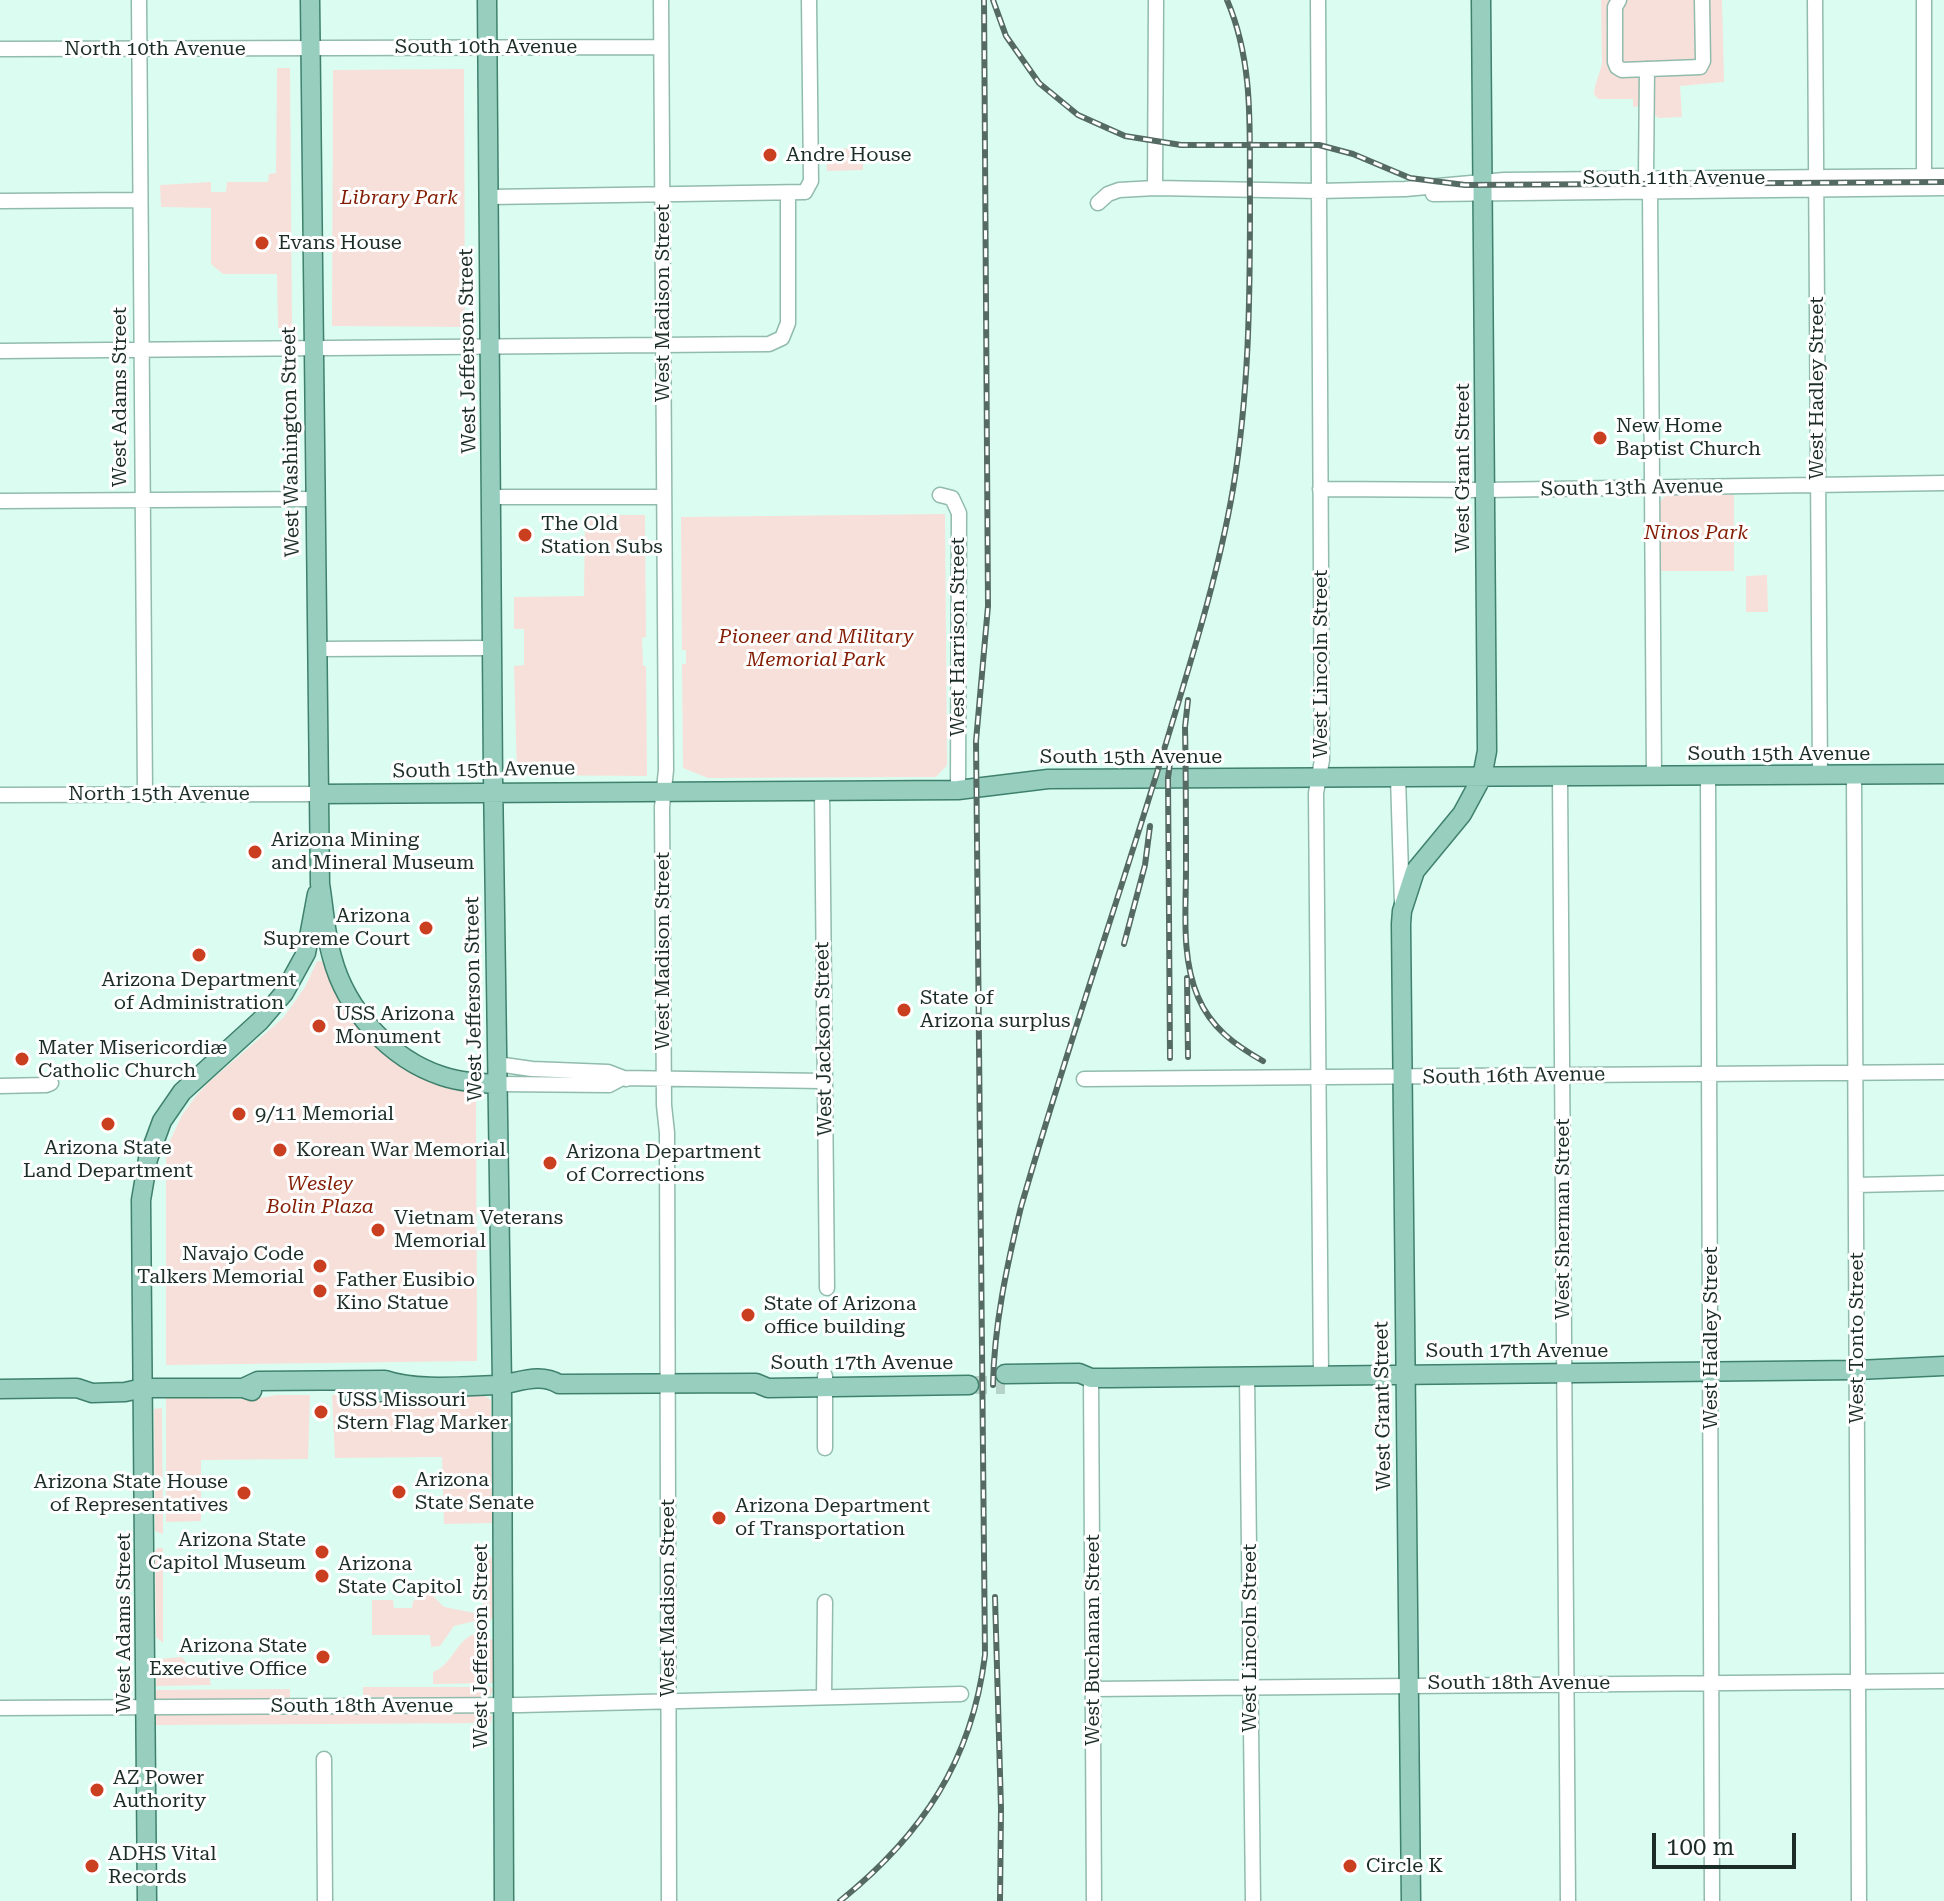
<!DOCTYPE html>
<html>
<head>
<meta charset="utf-8">
<style>
  body { margin:0 }
  #map { position:relative; width:1944px; height:1901px; overflow:hidden; background:#dbfdf1; font-family:"Roboto Serif",serif }
  canvas { display:block }
  .scale { position:absolute; left:1652px; top:1833px; width:144px; height:36px; box-sizing:border-box; border:4px solid #1c2d27; border-top:0; padding-left:10px; font-size:24px; line-height:28px; white-space:nowrap; color:#1c2d27; -webkit-text-stroke:6px #fff; paint-order:stroke }
</style>
</head>
<body>
<div id="map">
<canvas width="1944" height="1901"></canvas>
<div class="scale">100 m</div>
</div>
<script>
const context = document.querySelector('canvas').getContext('2d');
context.lineJoin = 'round';
function fillPath(path, color) { context.fillStyle = color; context.fill(path, 'evenodd'); }
function strokePath(path, color, width, dash) { context.strokeStyle = color; context.lineWidth = width; context.lineCap = dash ? 'butt' : 'round'; context.setLineDash(dash || []); context.stroke(path); }
function drawText(font, color, halo, rows, align = 'center') {
  context.font = font + ' "Roboto Serif",serif'; context.lineWidth = 6; context.setLineDash([]); context.textBaseline = 'middle'; context.strokeStyle = halo; context.fillStyle = color; for (const [text, x, y, turn = 0] of rows) {
    context.save(); context.translate(x, y); context.rotate((+turn || 0) * Math.PI / 180); context.textAlign = isNaN(turn) ? turn : align; if (halo) context.strokeText(text, 0, 0); context.fillText(text, 0, 0); context.restore();
  }
}
fillPath(new Path2D(`
  M1601,0H1722L1724,82L1680,86L1682,117L1658,118L1647,106L1633,107V99H1598L1594,94C1595,80 1600,75 1602,63Z
  M277,68H290L292,328H278L277,274H223L211,264V208L161,207L160,185L211,182V192H226L227,182H268L269,174L276,173Z
  M464,69L465,327L332,326L333,70Z
  M863,148V170L827,171L826,149Z
  M1666,495H1734V571H1659V503Z
  M945,514L947,765L936,777L708,778L683,768L682,664H686V650H682L681,517Z
  M585,515H645L646,637L642,638L643,666H646L647,776L517,775L514,666L524,665V629H514V597L584,596Z
  M1767,575L1768,612H1746V576Z
  M317,961H322L353,1017L476,1091L477,1361L166,1365V1149L182,1115L196,1096L209,1082L283,1018L305,987Z
  M447,1394H482L491,1400L492,1523L444,1524L442,1457L335,1458L332,1395H337L341,1399H430Z
  M276,1395H310L308,1459L201,1460V1521L166,1522V1397C203,1396 239,1404 276,1395Z
  M162,1408L163,1534L155,1531L154,1409Z
  M158,1548H163V1643L156,1637L155,1551Z
  M482,1551L488,1552L492,1559L493,1618L483,1624Z
  M424,1587L444,1607L475,1613V1621L454,1626L440,1646L431,1647L430,1635H372V1600H393L394,1608H412L413,1601L424,1596Z
  M475,1634L493,1640V1683L433,1684V1672C453,1665 456,1639 475,1634Z
  M182,1657L192,1671L209,1676L211,1685L156,1686L157,1664L159,1659Z
  M363,1687H490L493,1689L491,1695L487,1697H363Z
  M290,1689V1699L156,1700V1690Z
  M485,1713L492,1716L491,1723L156,1725V1715Z`), '#f8e0da');
strokePath(new Path2D(`
  M969,1385H1005`), '#b5d3c9', 18, [18, 9]);
const minor = new Path2D(`
  M139,0L145,793
  M661,0L666,770L662,807L664,1105L667,1133L669,1901
  M1318,0L1322,760L1316,793L1321,1375
  M1619,0L1615,7V62L1617,67L1622,70L1700,67L1703,61L1702,0
  M1815,0L1820,776
  M0,49L661,47
  M1924,176V0
  M1646,177L1647,69
  M1155,188L1156,0
  M1650,191L1654,777
  M1433,194L1944,188
  M490,197L805,192L811,181L809,0
  M0,201L140,200
  M1098,203L1108,194L1119,190L1155,188L1319,191L1405,189L1504,180L1944,176
  M0,351L769,344L782,338L788,323V194
  M1320,489L1485,490L1944,483
  M940,495L952,498L959,513L958,790
  M492,497H663
  M0,501L314,499
  M317,649L492,648
  M1708,776L1712,1901
  M1854,776L1859,1901
  M1398,777L1402,905
  M1560,777L1568,1901
  M822,790L827,1288
  M0,795L319,794
  M497,1064L532,1069L608,1072L626,1079
  M1084,1079L1944,1072
  M497,1084L609,1085L622,1078L823,1081
  M0,1086L46,1085L51,1083
  M1856,1185L1944,1183
  M1247,1375L1253,1901
  M825,1376V1448
  M1091,1378L1094,1901
  M1093,1689L1944,1681
  M824,1697L825,1602
  M0,1708L521,1705L961,1694
  M324,1759L325,1901`);
const major = new Path2D(`
  M310,0L320,884C324,908 325,933 332,957C346,1010 390,1059 442,1076C460,1082 478,1083 497,1084
  M487,0L493,777L502,1385L504,1901
  M319,794L958,790L1048,779L1944,774
  M1005,1374L1079,1373L1091,1378H1110L1857,1370L1944,1366
  M243,1388L258,1381L385,1380C416,1391 465,1386 498,1385C518,1383 539,1372 559,1384L756,1383L768,1388L969,1385
  M0,1389L77,1388L92,1393L125,1392L143,1388H243L252,1391
  M350,1392H385L401,1385
  M147,1901L141,1200L148,1159L162,1121L182,1092L260,1021L284,993L306,953L317,894
  M1411,1901L1401,924L1402,911L1415,871L1462,814L1482,777L1487,751L1481,0`);
strokePath(minor, '#91bbac', 17);
strokePath(major, '#3f816d', 21);
strokePath(minor, '#fff', 14);
strokePath(major, '#97cebe', 18);
const rail = new Path2D(`
  M993,0L1006,36L1039,83L1078,115L1125,136L1181,145H1319L1353,154L1410,178L1465,185L1944,182
  M1188,700L1185,727C1186,774 1186,822 1186,869C1186,911 1181,957 1198,997C1211,1028 1235,1045 1263,1061
  M1124,944L1145,865L1150,826
  M1187,978L1188,1057
  M1170,1058L1168,778L1171,755
  M993,1385C994,1325 1007,1265 1021,1207C1067,1047 1122,890 1170,730C1194,651 1219,571 1233,489C1249,394 1250,299 1250,203C1249,134 1255,65 1227,0
  M995,1597L1001,1809L1000,1901
  M840,1901C922,1835 972,1761 985,1655L976,741L988,606L984,0`);
strokePath(rail, '#546a62', 6);
strokePath(rail, '#fff', 3, [9]);
for (const [x, y, r, color] of [
  [770,155,8,"#ca3f20"],
  [262,243,8,"#ca3f20"],
  [1600,438,8,"#ca3f20"],
  [525,535,8,"#ca3f20"],
  [255,852,8,"#ca3f20"],
  [426,928,8,"#ca3f20"],
  [199,955,8,"#ca3f20"],
  [904,1010,8,"#ca3f20"],
  [319,1026,8,"#ca3f20"],
  [22,1059,8,"#ca3f20"],
  [239,1114,8,"#ca3f20"],
  [108,1124,8,"#ca3f20"],
  [280,1150,8,"#ca3f20"],
  [550,1163,8,"#ca3f20"],
  [378,1230,8,"#ca3f20"],
  [320,1266,8,"#ca3f20"],
  [320,1291,8,"#ca3f20"],
  [748,1315,8,"#ca3f20"],
  [321,1412,8,"#ca3f20"],
  [399,1492,8,"#ca3f20"],
  [244,1493,8,"#ca3f20"],
  [719,1518,8,"#ca3f20"],
  [322,1552,8,"#ca3f20"],
  [322,1576,8,"#ca3f20"],
  [323,1657,8,"#ca3f20"],
  [97,1790,8,"#ca3f20"],
  [92,1866,8,"#ca3f20"],
  [1350,1866,8,"#ca3f20"]
]) { const dot = new Path2D(); dot.arc(x, y, r, 0, 2 * Math.PI); context.fillStyle = color; context.fill(dot); strokePath(dot, '#fff', 3); }
drawText('20px', '#1c2d27', '#fff', [
  ["South 10th Avenue",486,47],
  ["North 10th Avenue",155,49],
  ["South 11th Avenue",1674,178],
  ["West Madison Street",663,303,-90],
  ["West Jefferson Street",468,351,-91],
  ["West Hadley Street",1817,388,-90],
  ["West Adams Street",120,397,-90],
  ["West Washington Street",291,442,-91],
  ["West Grant Street",1463,468,-90],
  ["South 13th Avenue",1632,488,-1],
  ["West Harrison Street",958,637,-90],
  ["West Lincoln Street",1321,664,-90],
  ["South 15th Avenue",1779,754],
  ["South 15th Avenue",1131,757],
  ["South 15th Avenue",484,770,-1],
  ["North 15th Avenue",159,794],
  ["West Madison Street",663,951,-90],
  ["West Jefferson Street",474,999,-91],
  ["West Jackson Street",824,1039,-91],
  ["South 16th Avenue",1514,1076,-1],
  ["West Sherman Street",1563,1219,-90],
  ["West Hadley Street",1711,1338,-90],
  ["West Tonto Street",1857,1338,-90],
  ["South 17th Avenue",1517,1351],
  ["South 17th Avenue",862,1363],
  ["West Grant Street",1383,1406,-91],
  ["West Madison Street",668,1598,-90],
  ["West Adams Street",124,1623,-90],
  ["West Lincoln Street",1250,1638,-90],
  ["West Buchanan Street",1093,1640,-90],
  ["West Jefferson Street",481,1646,-90],
  ["South 18th Avenue",1519,1683],
  ["South 18th Avenue",362,1706]
]);
drawText('20px', '#1c2d27', '#fff', [
  ["Andre House",786,155],
  ["Evans House",278,243],
  ["New Home",1616,426],
  ["Baptist Church",1616,449],
  ["The Old",541,524],
  ["Station Subs",541,547],
  ["Arizona Mining",271,840],
  ["and Mineral Museum",271,863],
  ["Arizona",410,916,"right"],
  ["Supreme Court",410,939,"right"],
  ["Arizona Department",199,980,"center"],
  ["of Administration",199,1003,"center"],
  ["State of",920,998],
  ["Arizona surplus",920,1021],
  ["USS Arizona",335,1014],
  ["Monument",335,1037],
  ["Mater Misericordiæ",38,1048],
  ["Catholic Church",38,1071],
  ["9/11 Memorial",255,1114],
  ["Arizona State",108,1148,"center"],
  ["Land Department",108,1171,"center"],
  ["Korean War Memorial",296,1150],
  ["Arizona Department",566,1152],
  ["of Corrections",566,1175],
  ["Vietnam Veterans",394,1218],
  ["Memorial",394,1241],
  ["Navajo Code",304,1254,"right"],
  ["Talkers Memorial",304,1277,"right"],
  ["Father Eusibio",336,1280],
  ["Kino Statue",336,1303],
  ["State of Arizona",764,1304],
  ["office building",764,1327],
  ["USS Missouri",337,1400],
  ["Stern Flag Marker",337,1423],
  ["Arizona",415,1480],
  ["State Senate",415,1503],
  ["Arizona State House",228,1482,"right"],
  ["of Representatives",228,1505,"right"],
  ["Arizona Department",735,1506],
  ["of Transportation",735,1529],
  ["Arizona State",306,1540,"right"],
  ["Capitol Museum",306,1563,"right"],
  ["Arizona",338,1564],
  ["State Capitol",338,1587],
  ["Arizona State",307,1646,"right"],
  ["Executive Office",307,1669,"right"],
  ["AZ Power",113,1778],
  ["Authority",113,1801],
  ["ADHS Vital",108,1854],
  ["Records",108,1877],
  ["Circle K",1366,1866]
], 'left');
drawText('italic 20px', '#841d04', '#fff', [
  ["Library Park",399,198],
  ["Ninos Park",1696,533],
  ["Pioneer and Military",816,637],
  ["Memorial Park",816,660],
  ["Wesley",320,1184],
  ["Bolin Plaza",320,1207]
]);
</script>
</body>
</html>
